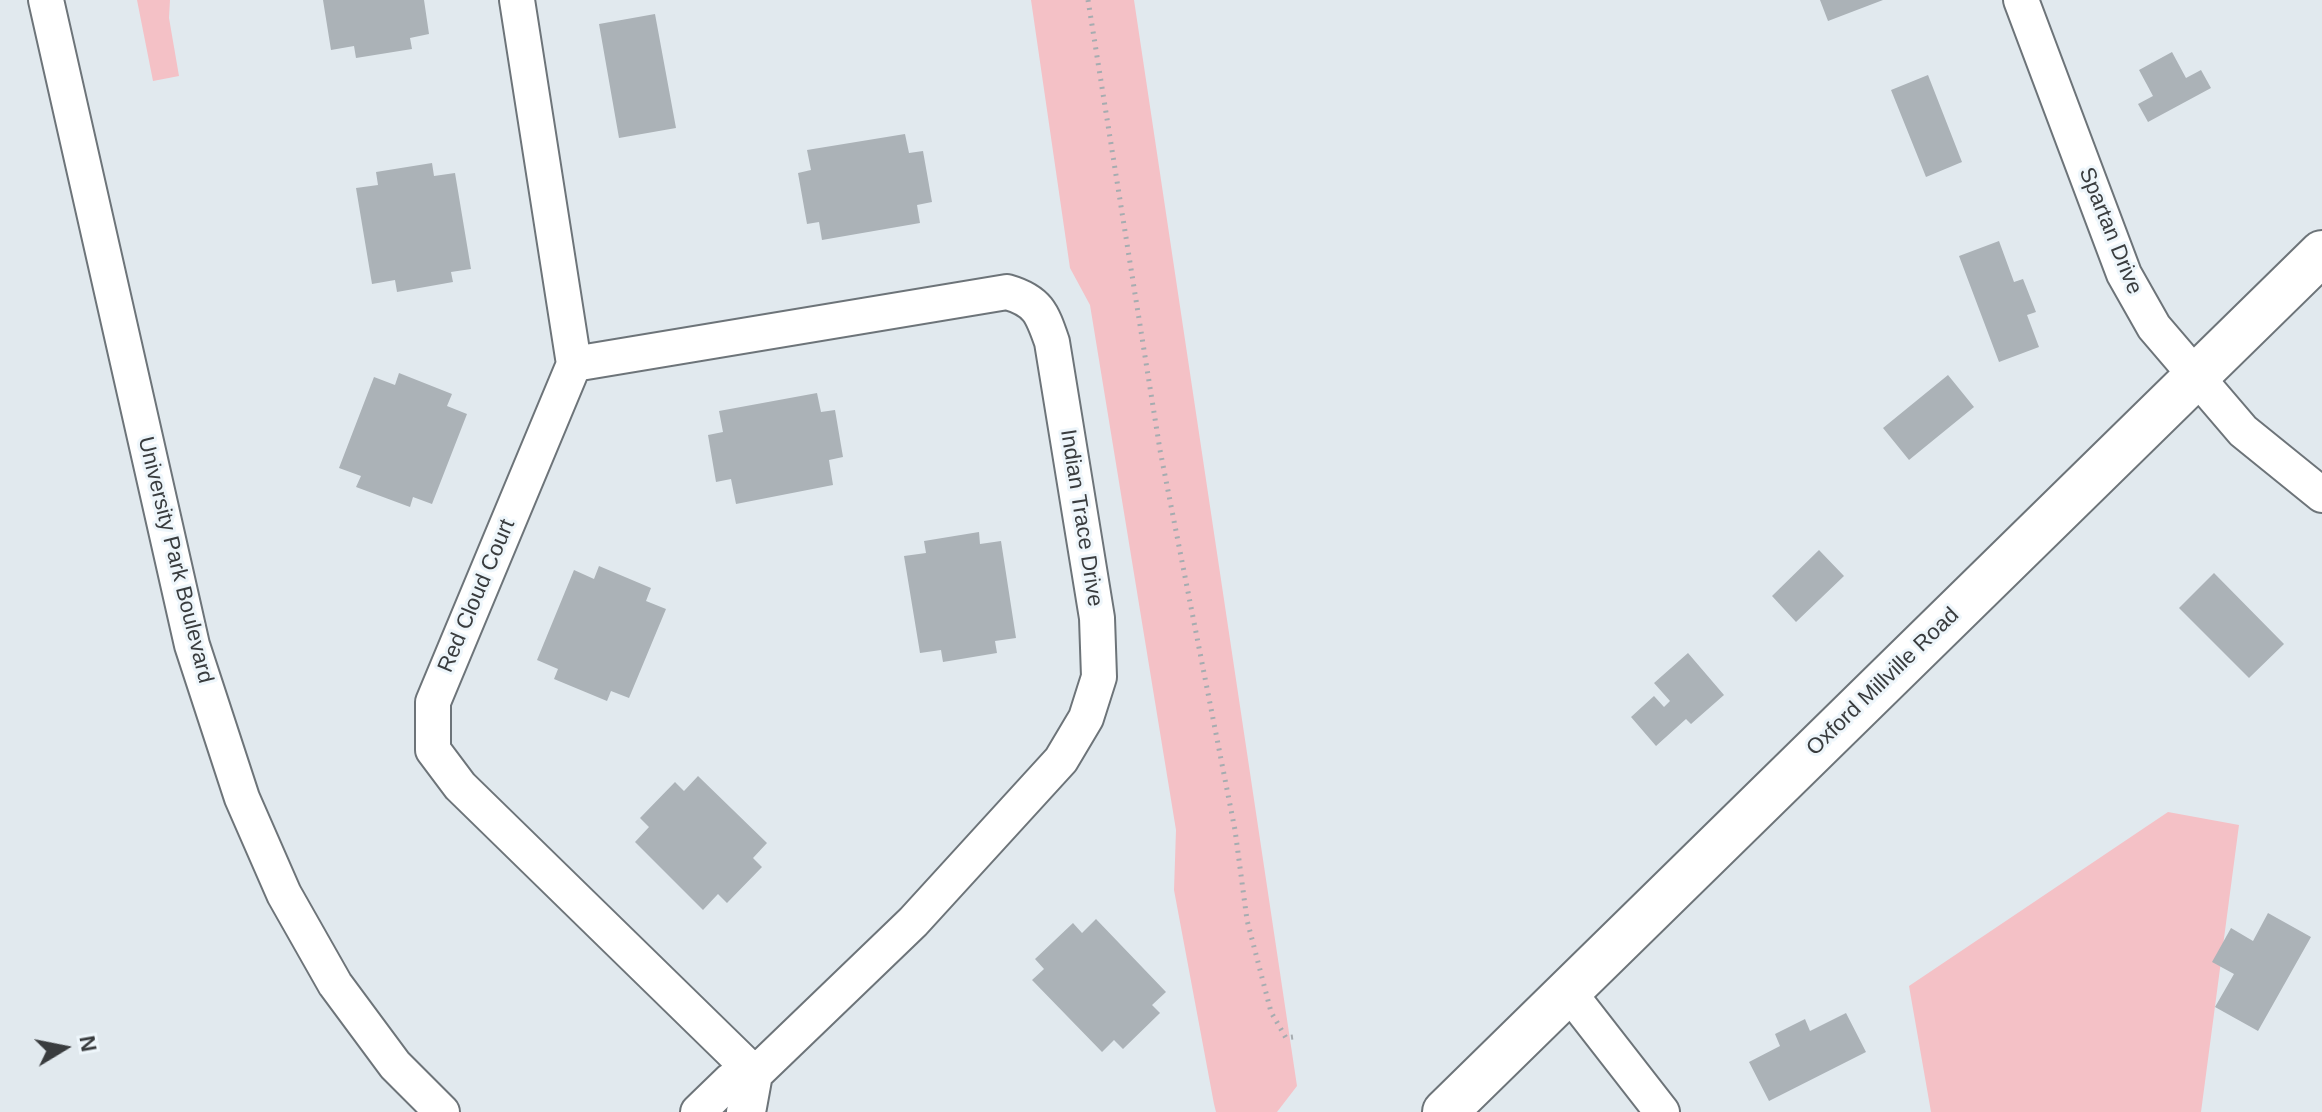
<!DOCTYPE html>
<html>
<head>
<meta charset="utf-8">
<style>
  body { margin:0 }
  #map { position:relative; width:2322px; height:1112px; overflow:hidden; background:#e1e9ee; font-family:Arial,sans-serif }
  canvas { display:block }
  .north { position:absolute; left:24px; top:1008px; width:80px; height:80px; -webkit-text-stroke:6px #eef6fb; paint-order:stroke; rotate:80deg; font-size:22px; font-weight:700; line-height:32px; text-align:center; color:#393c3e }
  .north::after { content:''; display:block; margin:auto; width:28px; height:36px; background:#393c3e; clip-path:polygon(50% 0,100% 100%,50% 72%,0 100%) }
</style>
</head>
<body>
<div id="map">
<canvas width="2322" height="1112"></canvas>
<div class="north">N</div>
</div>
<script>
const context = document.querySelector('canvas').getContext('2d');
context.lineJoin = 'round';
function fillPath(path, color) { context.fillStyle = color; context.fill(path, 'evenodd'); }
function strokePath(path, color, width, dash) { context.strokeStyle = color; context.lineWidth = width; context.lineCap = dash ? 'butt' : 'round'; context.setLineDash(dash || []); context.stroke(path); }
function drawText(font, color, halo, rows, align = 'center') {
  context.font = font + ' Arial,sans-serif'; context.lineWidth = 6; context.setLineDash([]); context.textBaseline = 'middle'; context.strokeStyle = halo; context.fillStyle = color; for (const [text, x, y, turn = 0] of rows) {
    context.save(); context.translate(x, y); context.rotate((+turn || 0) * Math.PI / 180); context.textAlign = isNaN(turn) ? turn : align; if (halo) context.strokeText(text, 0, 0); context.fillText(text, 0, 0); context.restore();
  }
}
fillPath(new Path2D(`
  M137,0H170L169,18L179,76L153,81Z
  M1031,0H1134L1297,1086L1277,1112H1216L1214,1104L1174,890L1176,830L1090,305L1070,268Z
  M2168,812L2239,825L2201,1112H1931L1909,986Z`), '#f4c1c6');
fillPath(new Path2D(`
  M323,0H424L429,34L410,38L412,49L356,58L354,46L331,50Z
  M1820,0H1883L1828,21Z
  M655,14L676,128L619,138L599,24Z
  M2172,52L2186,78L2201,70L2211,88L2148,122L2138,104L2153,96L2139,70Z
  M1928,75L1962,162L1926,177L1891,90Z
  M905,134L909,153L923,151L932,202L917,205L920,223L822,240L819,222L807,224L798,173L811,170L807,150Z
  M432,163L434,176L455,173L471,269L451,272L453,282L397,292L395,280L372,284L356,188L378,185L376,172Z
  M1999,241L2014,282L2023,279L2036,312L2027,315L2039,347L1999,362L1959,256Z
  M399,373L452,394L447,406L467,414L432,504L413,497L410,507L356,487L361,476L339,468L374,377L395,385Z
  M1948,375L1974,407L1909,460L1883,428Z
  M817,393L821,412L835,410L843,457L829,460L833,485L736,504L731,479L716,482L708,435L723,432L719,411Z
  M979,532L980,544L1001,541L1016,638L995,641L997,653L943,662L941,650L920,653L904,556L926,553L924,541Z
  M1819,550L1844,576L1796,622L1772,596Z
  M599,566L651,588L646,601L666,609L629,698L611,691L607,701L554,679L558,669L537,660L574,570L594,579Z
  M2214,573L2284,644L2249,678L2179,608Z
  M1688,653L1724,695L1691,724L1686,719L1656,746L1631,717L1654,696L1664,707L1670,701L1654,683Z
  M698,776L767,843L753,858L762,867L727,903L718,894L703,910L635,842L649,827L640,818L675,782L684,791Z
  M2268,913L2311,937L2258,1031L2215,1007L2234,974L2212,962L2231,928L2253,941Z
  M1096,919L1166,992L1152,1005L1160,1013L1123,1049L1114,1040L1102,1052L1032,980L1044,969L1035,959L1073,923L1082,933Z
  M1846,1013L1866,1052L1769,1101L1749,1062L1780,1046L1775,1034L1805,1019L1810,1031Z`), '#abb2b7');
const street = new Path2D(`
  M46,0L192,645L242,798L284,894L335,984L395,1065L442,1112
  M517,0L574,364L433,702V750L460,786L755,1074
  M2021,0L2124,274L2154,327L2243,431L2322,495
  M574,364L1007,292C1038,301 1042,313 1052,342L1097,618L1099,677L1086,718L1061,760L913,922L755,1074L731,1080L698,1112
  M1567,990L1662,1112
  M744,1112L749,1107L755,1074`);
const highway = new Path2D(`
  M1445,1112L2322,253`);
strokePath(street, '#6d7479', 38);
strokePath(highway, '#6d7479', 48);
strokePath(new Path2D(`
  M1088,0L1160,450L1235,830L1247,920L1271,1012L1286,1038L1293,1037`), '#a6acb0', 5, [2, 6]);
strokePath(street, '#fff', 34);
strokePath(highway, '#fff', 44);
drawText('22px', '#393c3e', '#eef6fb', [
  ["Spartan Drive",2110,231,68],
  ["Indian Trace Drive",1081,518,81],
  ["University Park Boulevard",175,560,76],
  ["Red Cloud Court",477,596,-67],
  ["Oxford Millville Road",1883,682,-44]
]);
</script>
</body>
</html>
